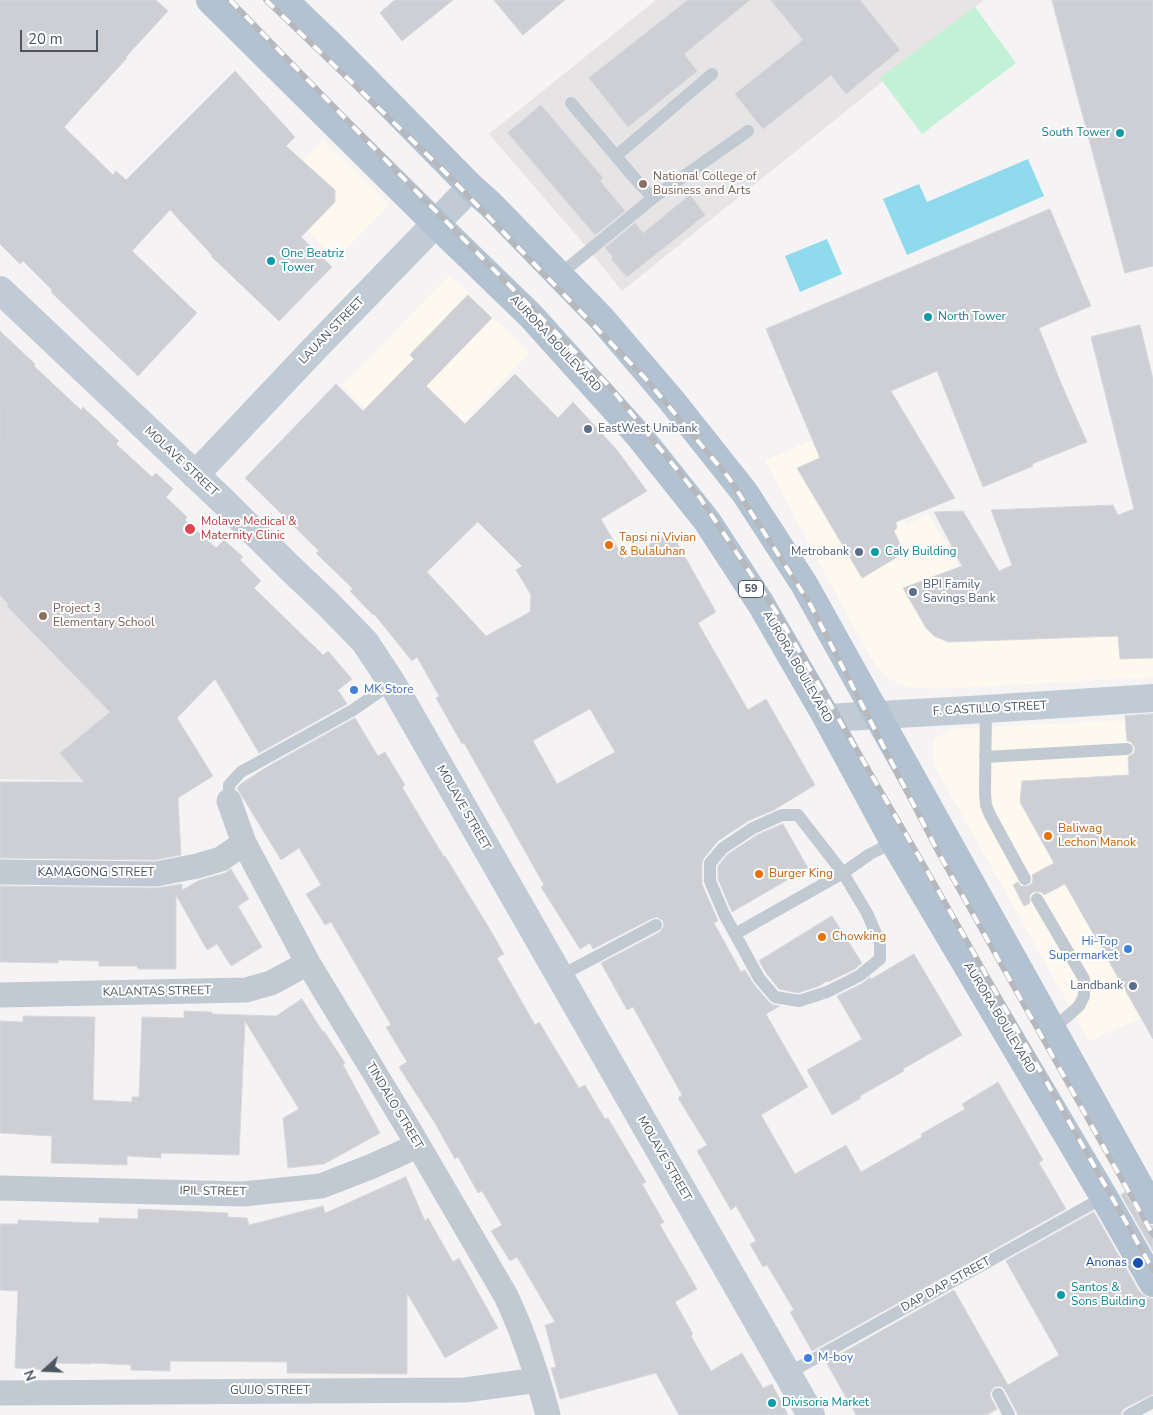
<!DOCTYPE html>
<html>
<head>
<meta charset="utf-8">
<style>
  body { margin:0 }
  #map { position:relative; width:1153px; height:1415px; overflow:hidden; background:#f5f3f3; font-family:"Nunito Sans",sans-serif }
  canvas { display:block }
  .north { position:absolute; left:20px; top:1345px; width:50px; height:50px; -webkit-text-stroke:4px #fff; paint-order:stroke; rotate:250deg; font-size:14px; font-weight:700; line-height:20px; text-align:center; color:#4a5661 }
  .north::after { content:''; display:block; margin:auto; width:18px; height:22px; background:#4a5661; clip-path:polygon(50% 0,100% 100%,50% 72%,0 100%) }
  .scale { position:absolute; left:20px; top:30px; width:78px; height:22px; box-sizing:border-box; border:2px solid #4a5661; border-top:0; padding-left:6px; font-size:15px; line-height:18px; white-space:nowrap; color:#4a5661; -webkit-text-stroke:4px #fff; paint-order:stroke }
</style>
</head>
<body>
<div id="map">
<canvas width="1153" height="1415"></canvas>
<div class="north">N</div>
<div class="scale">20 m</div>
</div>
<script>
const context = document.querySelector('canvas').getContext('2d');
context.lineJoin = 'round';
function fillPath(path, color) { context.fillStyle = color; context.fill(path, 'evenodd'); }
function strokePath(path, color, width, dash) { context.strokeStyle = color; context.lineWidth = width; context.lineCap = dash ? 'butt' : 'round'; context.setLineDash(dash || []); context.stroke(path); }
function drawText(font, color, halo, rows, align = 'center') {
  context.font = font + ' "Nunito Sans",sans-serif'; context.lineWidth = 4; context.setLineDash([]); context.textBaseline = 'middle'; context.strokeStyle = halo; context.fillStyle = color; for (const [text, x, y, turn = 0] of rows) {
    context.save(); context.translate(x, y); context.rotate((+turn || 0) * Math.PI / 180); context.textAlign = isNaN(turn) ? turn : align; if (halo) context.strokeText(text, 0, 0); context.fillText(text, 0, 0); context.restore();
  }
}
fillPath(new Path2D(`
  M323,140L389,205L336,259L270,195Z
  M450,275L529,353L425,464L342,386Z
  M849,423L907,525L929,514L964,576L1153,568V677L939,689L910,687L889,679L876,666L853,626L765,461Z
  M1153,719V1015L1141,1018L1089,1041L933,763V740L951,729Z`), '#fdf9ef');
fillPath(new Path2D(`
  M656,0H984L622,291L590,251L489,134Z
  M0,432L155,683L146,782L0,779Z`), '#e6e4e5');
fillPath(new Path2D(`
  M975,7L1016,63L922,134L880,78Z`), '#c3f1d5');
fillPath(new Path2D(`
  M1028,159L1044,196L907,255L883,199L919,184L927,202Z
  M827,239L842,274L800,292L785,256Z`), '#90daee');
const building = new Path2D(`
  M0,0H156L168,11L126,57L127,58L64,127L113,175L116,171L126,180L235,71L295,137L286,146L335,190V202L301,237L332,267L279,321L211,256L212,255L170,210L132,251L197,313L138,376L51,292L52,290L23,261L20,264L0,244Z
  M395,0H453L402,41L380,13Z
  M494,0H565L523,35Z
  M688,0H750L684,54L697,71L628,127L589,78Z
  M771,0H860L900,50L846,94L831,75L763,129L735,94L803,40Z
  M1052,0H1153V266L1125,273Z
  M541,105L603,178L600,181L625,211L595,235L508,133Z
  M690,195L705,215L627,277L611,259L613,257L605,248L635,223L643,233Z
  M1050,209L1091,306L1039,328L1061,383L1087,442L1032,464L1033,466L983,487L937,371L891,391L955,498L896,522L897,528L894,531L904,553L862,578L797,468L820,458L766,329Z
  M468,295L492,318L426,386L465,424L515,374L558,418L573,402L617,450L647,491L601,519L624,559L671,532L716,612L698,623L748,710L766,699L815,785L774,810L748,821L718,841L704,858L702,863V884L718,921L714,923L741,972L745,970L753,983L769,1002L773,1005L780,1006L766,1014L808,1087L761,1115L795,1174L846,1145L861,1172L922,1137L921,1134L965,1109L962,1104L998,1082L1043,1160L1039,1163L1066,1209L812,1351L790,1312L794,1310L767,1265L763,1267L750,1244L756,1241L736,1206L731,1210L697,1151L707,1145L678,1098L682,1095L633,1007L627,1010L601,963L660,932L664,926L663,921L657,917L653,918L593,949L590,943L580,949L541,887L544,885L464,743L462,744L436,698L439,696L417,657L412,661L374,614L373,615L350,591L353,589L316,553L319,551L245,478L336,384L363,411L414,359L410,355ZM478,522L522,566L516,570L531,595L530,612L486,636L427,572ZM590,709L615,752L557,784L533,741Z
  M1140,325L1153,379V658L1120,659L1118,636L948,642L934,636L926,628L903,588L962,566L934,512L963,511L999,571L1012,565L991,510L1113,505L1118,515L1134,509L1091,337Z
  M0,331L35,364L34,366L81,410L83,407L119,441L116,444L152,477L156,473L173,489L166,497L187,517L185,520L216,548L224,540L243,557L240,560L261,581L254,588L323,655L328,651L352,679L338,690L347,704L259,753L215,679L177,718L213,776L178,798L181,855L155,860L0,858V782H84L60,753L110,712L7,606L8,604L0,595Z
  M1153,714V1039L1065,884L1044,895L1041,892H1033L1030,895V903L1024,906L1013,885L1018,882L1021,886H1028L1032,883L1033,879L1032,875L1054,863L1020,802L1022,781L1129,775L1128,757L1134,753L1135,748L1131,742L1127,741L1125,716Z
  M355,718L378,756L385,752L405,785L402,787L444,857L445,856L491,931L504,954L497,958L535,1025L539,1022L579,1088L585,1085L605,1119L608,1118L646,1182L642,1184L664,1222L660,1225L697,1289L675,1302L693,1334L691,1336L711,1371L742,1353L763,1388L772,1384L788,1415H679L656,1373L560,1399L551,1368L556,1367L545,1325L555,1322L517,1257L510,1261L491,1231L502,1225L482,1191L478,1193L458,1157L455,1159L436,1125L399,1067L407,1062L386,1027L391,1025L331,922L325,925L306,894L321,885L299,848L281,860L237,788L242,783L267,767Z
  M783,824L808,868L732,912L718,879V866L728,854L757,835Z
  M231,869L249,899L238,906L262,947L231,966L217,944L207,950L176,895V969H138L137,966H99V961L58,960V963L0,962V886L156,888L182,884V890L200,880L225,873Z
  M832,916L862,963L855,969L828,982L827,981L819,986L798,993L779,989L766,973L759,961Z
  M914,954L962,1035L903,1069L904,1071L860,1096L861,1098L832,1115L807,1070L862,1039L837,996L863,983L870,977L871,979Z
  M302,999L323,1032L324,1031L345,1063L343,1065L380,1133L324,1164L288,1168L283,1118L299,1109L245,1021L239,1155L161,1153V1158L127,1156V1165L51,1163L52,1136L0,1133V1021L23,1022V1016L95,1017L93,1100L132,1102V1097H139L142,1017L184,1018V1011L212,1012V1014L276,1016Z
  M406,1177L425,1221L428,1218L453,1262L459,1258L498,1328L445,1358L407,1293V1374L287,1373V1362L170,1361V1371L131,1370V1365L91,1363V1364L53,1363V1370L15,1368L18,1291L0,1290V1224H18V1220L99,1223V1218L138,1219V1209L228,1213V1217L247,1218L249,1225L323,1206L325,1213Z
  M1125,1192L1140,1218L1145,1224L1153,1226V1251L1121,1195Z
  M1094,1212L1139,1291L1146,1297L1153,1299V1394L1125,1408L1122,1411L1121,1415H1018L1005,1390L1002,1387L998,1386L994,1387L990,1393L991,1398L997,1409L987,1415H856L826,1362L954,1290L1008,1385L1059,1355L1006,1261Z`);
fillPath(building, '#cdcfd5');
strokePath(building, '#d7d9de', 1);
strokePath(new Path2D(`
  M571,103L637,181L653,198
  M616,156L712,74
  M559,275L653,198L748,131
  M986,709L985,793L986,805L990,815L1025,879
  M985,757L1127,749
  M229,801V785L241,772L353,710L392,683
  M1037,899L1084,979V996L1079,1006L1053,1029
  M735,934L759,978L775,997L799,1001L827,992L859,976L880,959V943L867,913L843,873L798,815H782L753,828L723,848L710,863V881L724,914L735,934L843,873L870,854L894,842
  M560,976L656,925
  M787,1374L1104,1197
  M998,1394L1009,1415
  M1129,1415L1153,1402`), '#c1cad2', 12);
strokePath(new Path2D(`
  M229,801L244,843L308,963L408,1128L506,1296C524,1334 537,1374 548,1415
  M0,872L156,874L197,866L221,859L244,843
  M0,995L246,990L271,983L308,963
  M0,1188L243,1194L321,1186L370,1167L417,1146
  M0,1393L465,1390L538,1380`), '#c1cad2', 25);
strokePath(new Path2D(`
  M0,290L222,500L288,566L328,604L365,642L392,683L811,1415
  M195,475L316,347L471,187
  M827,718L986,709L1153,698`), '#c1cbd6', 28);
strokePath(new Path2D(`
  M210,0L435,223L531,316L640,437L707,521L761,604L827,718L894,842L1104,1197L1153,1283
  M284,0L336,50L471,187L490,204L602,319L672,401L745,493L804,584L1153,1210`), '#b3c2d1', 28);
const rail = new Path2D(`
  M230,0L412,187L610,387L700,498L777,613L921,860L1153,1270
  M266,0L440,167L645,378L729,478L810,604L937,850L1153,1235`);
strokePath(rail, '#b5b8bd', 5.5);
strokePath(rail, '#fff', 4, [11]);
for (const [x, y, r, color] of [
  [1120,133,5,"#0f9aa8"],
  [643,184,5,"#8d6e63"],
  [271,261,5,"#0f9aa8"],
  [928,317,5,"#0f9aa8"],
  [588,429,5,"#5c6f8a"],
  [190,529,6,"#e0444e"],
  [609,545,5,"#e8710a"],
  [859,552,5,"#5c6f8a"],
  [875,552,5,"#0f9aa8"],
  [913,592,5,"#5c6f8a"],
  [43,616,5,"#8d6e63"],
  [354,690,5,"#3f7fe0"],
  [1048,836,5,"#e8710a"],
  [759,874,5,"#e8710a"],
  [822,937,5,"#e8710a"],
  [1128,949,5,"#3f7fe0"],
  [1133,986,5,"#5c6f8a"],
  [1138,1263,6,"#1a4fb4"],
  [1061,1295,5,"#0f9aa8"],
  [808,1358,5,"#3f7fe0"],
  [772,1403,5,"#0f9aa8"]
]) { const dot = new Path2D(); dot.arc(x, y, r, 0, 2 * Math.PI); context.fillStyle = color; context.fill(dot); strokePath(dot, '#fff', 2); }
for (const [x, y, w] of [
  [751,589,25]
]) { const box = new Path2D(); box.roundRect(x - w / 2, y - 8.5, w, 17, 4); context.fillStyle = '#fff'; context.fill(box); strokePath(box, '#4a5661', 1); }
drawText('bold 11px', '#4a5661', null, [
  ["59",751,589]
]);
drawText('12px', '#0d838f', '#fff', [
  ["South Tower",1110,133,"right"],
  ["One Beatriz",281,254],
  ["Tower",281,268],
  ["North Tower",938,317],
  ["Caly Building",885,552],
  ["Santos &",1071,1288],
  ["Sons Building",1071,1302],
  ["Divisoria Market",782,1403]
], 'left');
drawText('12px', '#785e54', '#fff', [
  ["National College of",653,177],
  ["Business and Arts",653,191],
  ["Project 3",53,609],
  ["Elementary School",53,623]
], 'left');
drawText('12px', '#4a5661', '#fff', [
  ["LAUAN STREET",332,331,-46],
  ["AURORA BOULEVARD",555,344,47],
  ["MOLAVE STREET",181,462,43],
  ["AURORA BOULEVARD",797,667,60],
  ["F. CASTILLO STREET",990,709,-3],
  ["MOLAVE STREET",463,808,60],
  ["KAMAGONG STREET",96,873],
  ["KALANTAS STREET",157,992,-1],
  ["AURORA BOULEVARD",999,1018,59],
  ["TINDALO STREET",394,1106,59],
  ["MOLAVE STREET",664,1159,60],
  ["IPIL STREET",213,1192,1],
  ["DAP DAP STREET",946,1285,-29],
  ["GUIJO STREET",270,1391]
]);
drawText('12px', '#4e5e75', '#fff', [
  ["EastWest Unibank",598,429],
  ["Metrobank",849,552,"right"],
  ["BPI Family",923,585],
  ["Savings Bank",923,599],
  ["Landbank",1123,986,"right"]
], 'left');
drawText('12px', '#be3a42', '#fff', [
  ["Molave Medical &",201,522],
  ["Maternity Clinic",201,536]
], 'left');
drawText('12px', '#c56008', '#fff', [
  ["Tapsi ni Vivian",619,538],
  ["& Bulaluhan",619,552],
  ["Baliwag",1058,829],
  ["Lechon Manok",1058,843],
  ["Burger King",769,874],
  ["Chowking",832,937]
], 'left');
drawText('12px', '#366cbe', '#fff', [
  ["MK Store",364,690],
  ["Hi-Top",1118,942,"right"],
  ["Supermarket",1118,956,"right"],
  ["M-boy",818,1358]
], 'left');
drawText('12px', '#164399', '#fff', [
  ["Anonas",1127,1263]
], 'right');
</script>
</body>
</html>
